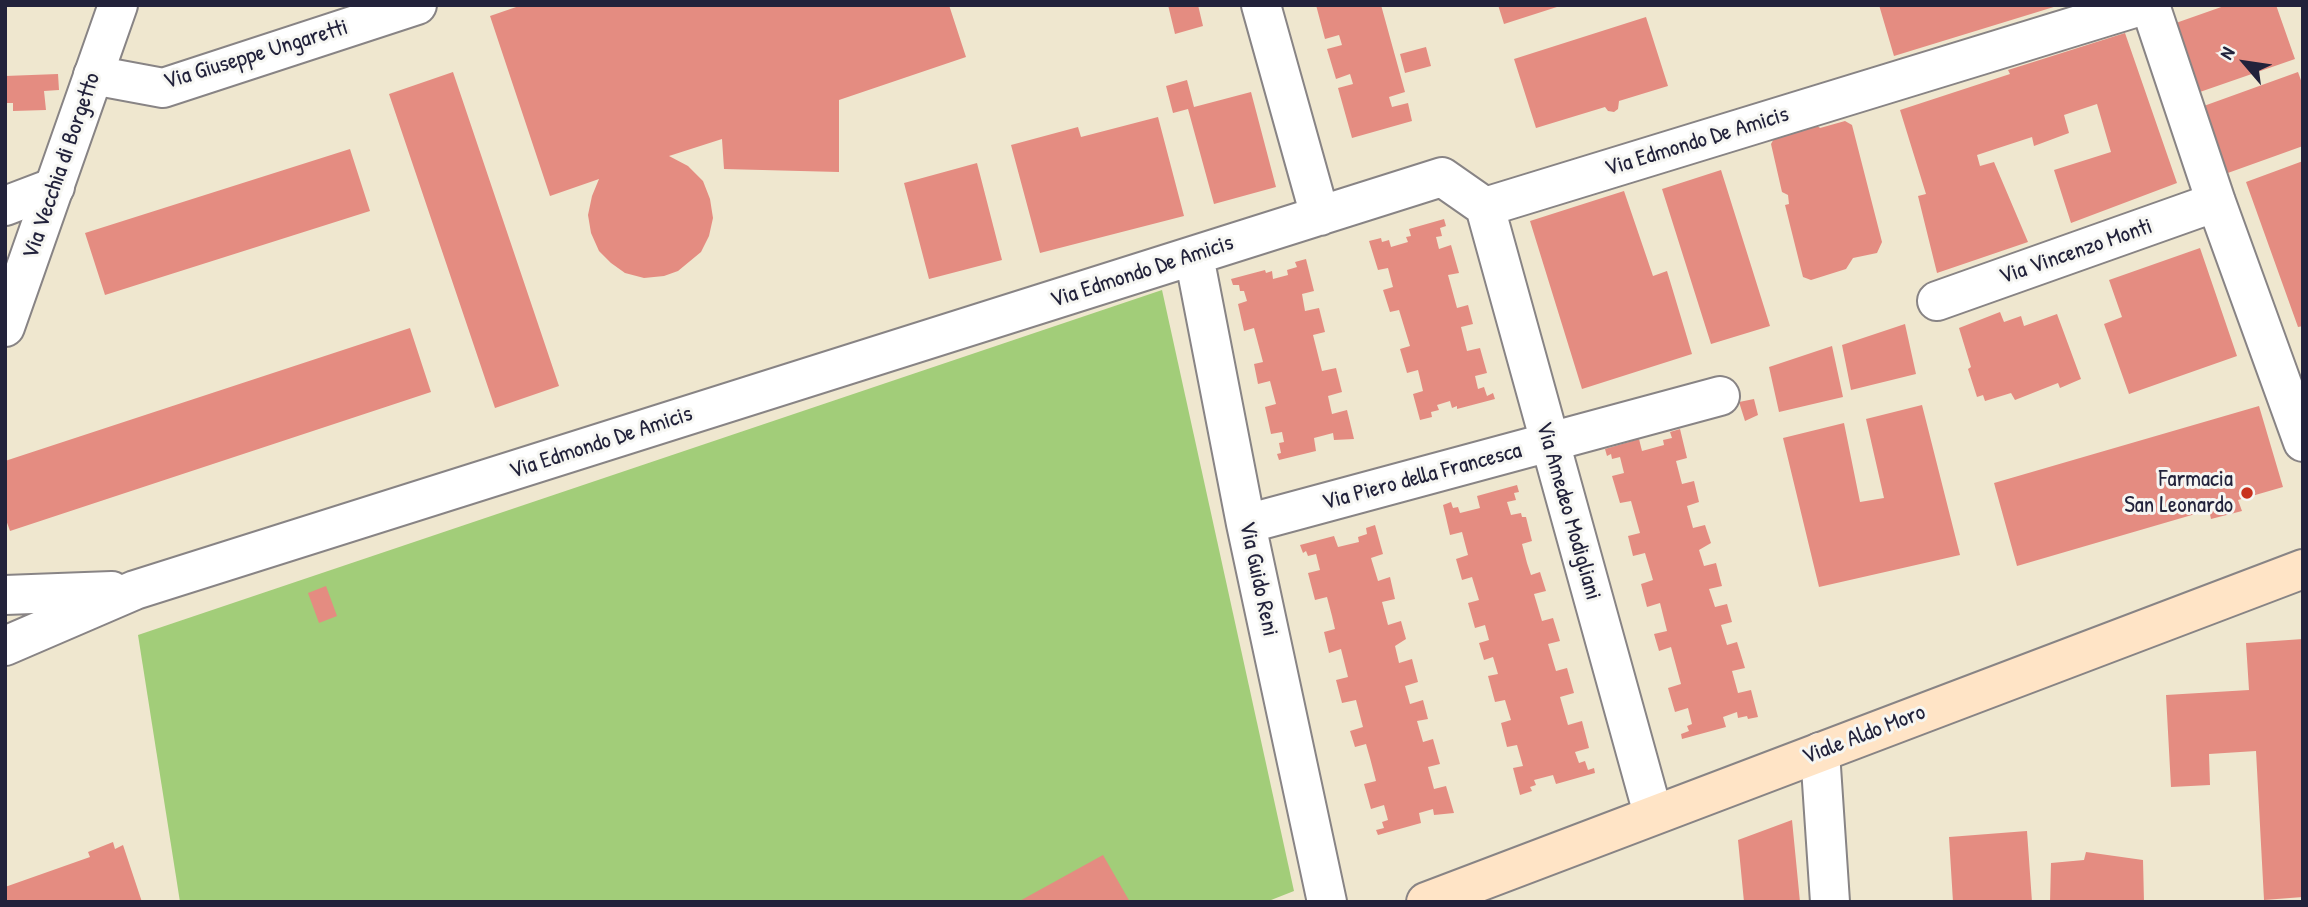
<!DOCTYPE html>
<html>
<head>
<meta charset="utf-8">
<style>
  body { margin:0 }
  #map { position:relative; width:2308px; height:907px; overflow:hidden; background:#efe7cf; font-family:"Patrick Hand",sans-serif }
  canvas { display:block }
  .frame { position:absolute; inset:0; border:7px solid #22223b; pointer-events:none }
  .north { position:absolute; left:2210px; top:28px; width:70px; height:70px; -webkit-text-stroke:5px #f6f6f2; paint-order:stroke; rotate:299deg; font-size:19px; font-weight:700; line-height:28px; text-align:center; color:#22223b }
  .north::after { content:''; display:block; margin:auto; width:24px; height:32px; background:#22223b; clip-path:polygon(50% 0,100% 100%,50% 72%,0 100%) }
</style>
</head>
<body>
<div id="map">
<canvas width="2308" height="907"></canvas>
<div class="frame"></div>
<div class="north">N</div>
</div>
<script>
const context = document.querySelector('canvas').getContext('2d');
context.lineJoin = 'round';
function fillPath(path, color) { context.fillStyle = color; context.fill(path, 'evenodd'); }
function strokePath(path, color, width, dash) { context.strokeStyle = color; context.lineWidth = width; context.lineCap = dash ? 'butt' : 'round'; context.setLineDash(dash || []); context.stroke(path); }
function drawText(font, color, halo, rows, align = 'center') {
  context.font = font + ' "Patrick Hand",sans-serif'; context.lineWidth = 6; context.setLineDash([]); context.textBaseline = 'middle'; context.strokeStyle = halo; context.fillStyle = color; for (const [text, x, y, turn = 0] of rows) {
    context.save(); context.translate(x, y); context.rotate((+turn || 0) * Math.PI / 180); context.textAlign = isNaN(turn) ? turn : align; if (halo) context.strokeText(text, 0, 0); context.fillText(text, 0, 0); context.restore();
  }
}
fillPath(new Path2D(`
  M1162,290L1294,891L1266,902H180L138,635Z`), '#a2cd79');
fillPath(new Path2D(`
  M522,5H949L966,57L839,100V172L724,169L722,139L669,156L688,166L703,181L710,199L713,218L709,236L701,252L678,271L664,276L644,278L625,273L611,263L599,251L591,233L588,215L592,196L599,179L550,196L490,16Z
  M1168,5H1198L1203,26L1175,34Z
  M1316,5H1381L1405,92L1389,97L1392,107L1408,103L1412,121L1352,138L1338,88L1353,84L1350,74L1336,79L1327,49L1342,45L1339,35L1325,39Z
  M1498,5H1560V6L1504,24Z
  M1879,5H2057V6L1894,56Z
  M2227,5H2276L2295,59L2197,93L2173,24Z
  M1646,17L1668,86L1619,101L1618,109L1614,112L1608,111L1605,107L1536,128L1514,59Z
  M2125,33L2177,183L2071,223L2054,170L2111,152L2097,104L2064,115L2069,133L2034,146L2032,137L1977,155L1980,166L1994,162L2028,242L1937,273L1918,196L1926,194L1900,110L2010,74L2008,70Z
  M1426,47L1431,66L1405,73L1400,54Z
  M453,72L559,386L495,408L389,94Z
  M2298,72L2303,86V146L2225,174L2201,107Z
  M58,74L59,90L44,91L46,110L13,111V103H5V76Z
  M1187,80L1194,107L1251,92L1276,187L1214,204L1188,109L1173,113L1166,86Z
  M1158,117L1184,216L1040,253L1011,145L1078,127L1081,137Z
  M1845,121L1852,125L1882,242L1877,253L1853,258L1846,269L1811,280L1803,277L1785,205L1789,204L1788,195L1782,192L1771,144L1776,135L1815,124L1820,128Z
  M350,149L370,211L105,295L85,233Z
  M2303,161V326L2298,327L2246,182Z
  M977,163L1002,260L929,279L904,183Z
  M1721,170L1770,326L1711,344L1662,189Z
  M1624,191L1653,276L1667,271L1692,354L1582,389L1530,221Z
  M1444,219L1446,226L1440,228L1442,236L1436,237L1439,249L1451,245L1459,273L1448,275L1457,308L1468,305L1473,324L1461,327L1467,351L1480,348L1487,373L1475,376L1478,389L1484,387L1487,396L1493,393L1495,399L1457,409V406L1452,408L1450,401L1437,405L1439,410L1431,412L1432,417L1420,420L1413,394L1423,391L1418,370L1407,373L1400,349L1410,346L1399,310L1390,312L1383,290L1393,287L1388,268L1378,270L1369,241L1381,238L1382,242L1389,240L1391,247L1408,242L1406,237L1411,236L1409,229Z
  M2200,248L2237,356L2129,394L2104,324L2122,317L2109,280Z
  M1306,259L1314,291L1302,294L1305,311L1319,308L1325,332L1313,335L1322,371L1336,368L1342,392L1328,396L1332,414L1347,410L1354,439L1334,440L1333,433L1314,438L1316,451L1279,460L1277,454L1281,453L1279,443L1284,442L1282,432L1271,434L1265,407L1276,404L1270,381L1258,384L1254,364L1263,362L1254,328L1244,331L1238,304L1247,301L1244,291H1240L1239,285H1233L1231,279L1265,270L1266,273L1272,271L1273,279L1288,275L1287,270L1297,267L1295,262Z
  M2000,312L2004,322L2021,316L2024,326L2057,314L2081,379L2060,388L2058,383L2015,400L2011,393L1985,401L1983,395L1977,397L1968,369L1971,367L1959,328Z
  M1905,324L1916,374L1851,390L1842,345Z
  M410,328L431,392L10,531L5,517V461Z
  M1832,346L1843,397L1779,412L1769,367Z
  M1754,399L1758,415L1745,421L1739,402Z
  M1922,405L1960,555L1819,587L1783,438L1844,423L1860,502L1884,498L1866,419Z
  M2259,406L2283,487L2238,500L2242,511L2211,519L2209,510L2017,566L1994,483Z
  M1680,429L1687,458L1676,461L1682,484L1694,481L1699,502L1687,506L1693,528L1705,525L1711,543L1699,550L1704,566L1716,563L1722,586L1709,589L1715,607L1727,604L1732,622L1721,625L1727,645L1737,642L1745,668L1732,671L1738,693L1751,690L1758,717L1748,719L1747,716L1738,718L1737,712L1723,717L1726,727L1682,739L1681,734L1689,731L1687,726L1692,724L1688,708L1675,712L1668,688L1681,684L1671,647L1659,651L1654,634L1667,631L1660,603L1647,607L1641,584L1653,580L1645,553L1633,556L1628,536L1640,533L1631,501L1620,503L1612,476L1624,473L1620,457L1612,459L1611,454L1607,456L1605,449L1639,439L1642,451L1664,445L1663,440L1672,438L1670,432Z
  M1517,485L1519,492L1514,493L1516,500L1507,502L1511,515L1521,513L1522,517H1526L1532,541L1522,544L1527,563L1531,575L1540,572L1546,591L1534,594L1542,621L1553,618L1560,641L1548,644L1556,671L1567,668L1574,693L1560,697L1568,725L1582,721L1589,748L1575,752L1579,763L1585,761L1588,770L1594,768L1595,773L1556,784L1553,775L1534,780L1536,785L1530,787L1532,791L1520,795L1513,768L1523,766L1517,745L1507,747L1501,723L1511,720L1505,700L1495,702L1488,676L1498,674L1493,657L1484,660L1479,643L1489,640L1485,625L1475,628L1468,603L1479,600L1472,577L1462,580L1456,559L1468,555L1462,532L1450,535L1443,505L1451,502L1453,508L1458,507L1460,513L1480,508L1477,496Z
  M1375,525L1383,554L1371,558L1378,581L1390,577L1395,599L1382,602L1388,625L1401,621L1406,639L1395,646L1399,663L1412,659L1418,682L1405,686L1410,704L1423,700L1428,719L1417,721L1423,742L1433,739L1440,764L1428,767L1434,789L1446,786L1454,813L1434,815L1433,809L1419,813L1421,823L1378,835L1376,830L1384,828L1382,822L1388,820L1384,805L1371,809L1364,784L1376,781L1370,758L1366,744L1355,747L1350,731L1363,727L1356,700L1342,703L1336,680L1348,677L1341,649L1329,653L1324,632L1335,629L1332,616L1327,597L1315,600L1308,573L1320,570L1316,554L1308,556L1306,551L1303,553L1300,545L1334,536L1338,547L1359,542L1358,537L1367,534L1366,528Z
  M326,586L337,616L319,623L308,593Z
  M2303,639V897L2264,900L2256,751L2209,754L2210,785L2171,787L2166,695L2249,690L2246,643Z
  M1792,820L1800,902H1744L1738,840Z
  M2027,831L2032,902H1953L1949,837Z
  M113,842L115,849L123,845L142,902H5V887L90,857L88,852Z
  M2086,852L2143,860L2144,902H2050L2051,863L2084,860Z
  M1103,855L1130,902H1018L1025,898Z`), '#e48c81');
const minor = new Path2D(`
  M1261,5L1320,216
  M2150,5L2216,202L2303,442
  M93,75L163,88L417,5
  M5,206L55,187
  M1485,207L1653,814
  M1194,256L1246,524L1327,902
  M1937,301L2216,202
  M1246,524L1720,396
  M5,595L112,591
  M5,646L135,590L1442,177L1485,207L2144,5
  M1820,752L1830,902`);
const tertiary = new Path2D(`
  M5,327L118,5`);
const secondary = new Path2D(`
  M1426,902L2303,569`);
strokePath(minor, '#888485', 42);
strokePath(tertiary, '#888485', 42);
strokePath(secondary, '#888485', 42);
strokePath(minor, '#fff', 38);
strokePath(tertiary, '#fff', 38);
strokePath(secondary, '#ffe4c6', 38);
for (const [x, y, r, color] of [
  [2247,493,7,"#c8321e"]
]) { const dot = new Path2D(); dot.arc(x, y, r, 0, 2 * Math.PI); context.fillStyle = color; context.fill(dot); strokePath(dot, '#f6f6f2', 2.5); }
drawText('23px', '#22223b', '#f6f6f2', [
  ["Via Giuseppe Ungaretti",256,55,-17],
  ["Via Edmondo De Amicis",1697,142,-17],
  ["Via Vecchia di Borgetto",62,166,-71],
  ["Via Vincenzo Monti",2076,252,-19],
  ["Via Edmondo De Amicis",1142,272,-18],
  ["Via Edmondo De Amicis",601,443,-18],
  ["Via Piero della Francesca",1422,477,-15],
  ["Via Amedeo Modigliani",1568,511,74],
  ["Via Guido Reni",1258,579,78],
  ["Viale Aldo Moro",1864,735,-21]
]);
drawText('23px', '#22223b', '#f6f6f2', [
  ["Farmacia",2233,480],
  ["San Leonardo",2233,506]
], 'right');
</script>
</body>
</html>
